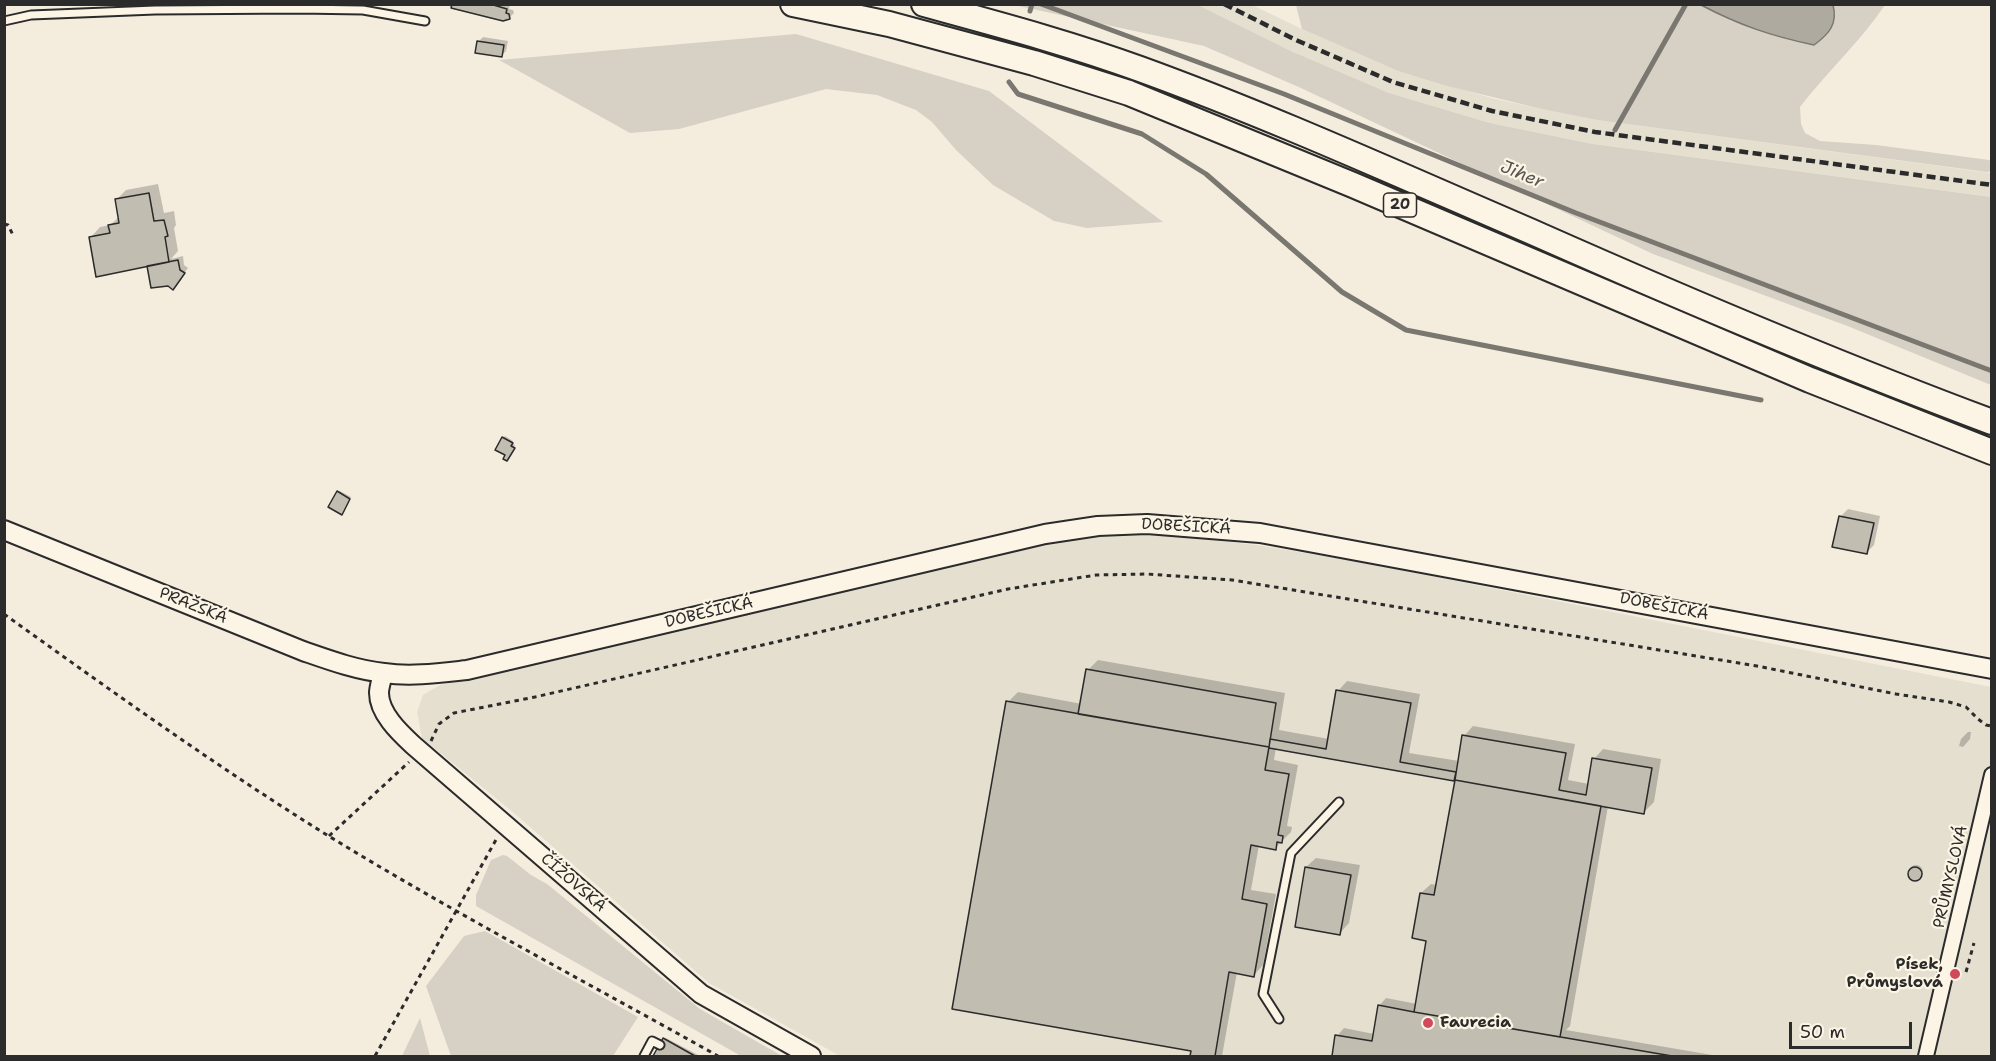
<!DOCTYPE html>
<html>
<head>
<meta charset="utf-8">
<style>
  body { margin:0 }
  #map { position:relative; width:1996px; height:1061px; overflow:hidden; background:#f4edde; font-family:"Shantell Sans",sans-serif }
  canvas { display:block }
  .frame { position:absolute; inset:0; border:6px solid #2b2b2b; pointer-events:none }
  .scale { position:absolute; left:1789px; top:1022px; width:123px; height:27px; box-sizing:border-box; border:3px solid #2b2b2b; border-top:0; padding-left:8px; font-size:18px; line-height:21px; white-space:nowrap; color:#2b2b2b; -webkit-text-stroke:4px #fcf5e5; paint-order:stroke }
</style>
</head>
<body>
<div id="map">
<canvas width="1996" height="1061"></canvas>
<div class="frame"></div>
<div class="scale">50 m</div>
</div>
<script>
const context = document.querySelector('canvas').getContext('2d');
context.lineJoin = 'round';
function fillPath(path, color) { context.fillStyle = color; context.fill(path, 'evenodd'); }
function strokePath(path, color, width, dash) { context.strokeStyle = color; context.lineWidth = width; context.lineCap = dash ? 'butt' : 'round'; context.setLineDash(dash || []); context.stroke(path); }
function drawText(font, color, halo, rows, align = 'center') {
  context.font = font + ' "Shantell Sans",sans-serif'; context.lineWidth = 4.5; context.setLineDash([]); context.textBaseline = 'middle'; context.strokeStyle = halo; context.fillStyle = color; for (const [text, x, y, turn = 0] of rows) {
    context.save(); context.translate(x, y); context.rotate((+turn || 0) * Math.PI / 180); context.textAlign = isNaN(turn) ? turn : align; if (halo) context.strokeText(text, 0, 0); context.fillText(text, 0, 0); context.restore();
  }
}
fillPath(new Path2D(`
  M1198,5H1252L1302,29L1398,71L1495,99L1597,120L1991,173V197L1593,144L1490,123L1389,93L1291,51Z
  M1146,533L1257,545L1365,563L1991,687V1056H840L709,983L514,813L422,738L417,712L423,695L440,685L1047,542L1102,534Z`), '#e5dfd0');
fillPath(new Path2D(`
  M1014,5H1198L1291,51L1389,93L1490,123L1593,144L1991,197V385L1850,327L1653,254L1301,88L1204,46Z
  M1296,5H1701L1732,21L1834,6L1833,5H1885C1860,42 1827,72 1800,107L1801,124L1805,133L1820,141L1876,145L1989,160L1991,162V171L1987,172L1597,120L1542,109L1447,86L1398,71L1302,29Z
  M796,34L989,91L1163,222L1087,228L1054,221L993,185L956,150L932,122L916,110L877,95L826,89L679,129L630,133L499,60Z
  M503,855L507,856L531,875L547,884L700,1009L782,1056H741L476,906V895L491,860Z
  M485,931L638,1017L613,1056H451L426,986L464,936Z
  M420,1018L430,1056H402Z`), '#d6d1c4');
const water = new Path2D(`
  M1701,5H1833C1838,24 1829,34 1814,45C1771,36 1739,25 1701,5Z`);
fillPath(water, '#afaaa0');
strokePath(water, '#7a7771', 1.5);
fillPath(new Path2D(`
  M453,4H510L509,9L513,10L514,13L509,18Z
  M483,37L508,41L506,51L501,56L478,42Z
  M158,184L164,213L174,211L176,225L174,228L178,251L171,259L183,256L184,265L188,268L173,288L148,265L91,237L100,227L110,225L119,217L116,200L126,190Z
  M505,436L513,441L512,444L515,445L508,458L503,438Z
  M340,491L351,497L343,511L338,492Z
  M1848,509L1880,516L1874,545L1867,552L1840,517Z
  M1098,660L1285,693L1279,730L1329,739L1338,691L1347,681L1420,694L1409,753L1459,761L1464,736L1473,726L1575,744L1568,780L1589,784L1594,759L1603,749L1661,759L1654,802L1644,812L1608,806L1570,1026L1566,1030L1718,1056H1333L1337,1036L1344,1028L1374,1034L1379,1006L1386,998L1417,1004L1427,939L1421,893L1431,884L1437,885L1456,780L1276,748L1274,760L1298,765L1287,826L1292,827L1291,832L1275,848L1259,845L1251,890L1276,894L1263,965L1254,975L1237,972L1222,1056H1192L1193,1050L1008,702L1018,692L1082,704L1088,670Z
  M1968,732H1971L1970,739L1963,747L1959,746L1961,739Z
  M1316,858L1360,865L1349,923L1340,933L1306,867Z
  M1909 872a7 7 0 1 1 14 0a7 7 0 1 1-14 0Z
  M666,1038L700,1056L656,1055Z`), '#0003');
strokePath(new Path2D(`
  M1041,4L1284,94L1576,213L1992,371
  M1030,11L1032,4
  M1009,82L1018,94L1142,134L1206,174L1342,292L1406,330L1761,400
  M1615,130L1686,4`), '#7a7771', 5);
const building = new Path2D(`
  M452,4H490L507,9L506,13L509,14L510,19L503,21L451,8Z
  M477,41L504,45L502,57L475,53Z
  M149,193L154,221L164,220L168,236L165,237L169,262L96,277L89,237L110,233L108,225L119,223L115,199Z
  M178,260L180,270L185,273L173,290L168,286L151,288L147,266Z
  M502,437L513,443L511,446L515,448L507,461L503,459L505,455L495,450Z
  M337,491L350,499L342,515L328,507Z
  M1839,516L1874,523L1867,554L1832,547Z
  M1086,669L1276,703L1269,747L1078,714Z
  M1336,690L1411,703L1400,762L1456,772L1454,781L1269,748L1270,739L1326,749Z
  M1006,701L1269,747L1265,770L1289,774L1278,835L1283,836L1282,843L1277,842L1276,850L1251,845L1242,899L1267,904L1254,977L1229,972L1215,1056H1190L1191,1051L952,1009Z
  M1462,735L1566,753L1559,790L1586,795L1592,758L1652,768L1644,814L1455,780Z
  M1455,780L1601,806L1560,1037L1414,1012L1426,941L1412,938L1420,893L1434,895Z
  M1908 874a7 7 0 1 1 14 0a7 7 0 1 1-14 0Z
  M1305,867L1351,875L1340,935L1295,927Z
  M1378,1005L1414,1012L1672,1056H1332L1335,1035L1372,1041Z
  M663,1038L695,1056H653Z`);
fillPath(building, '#c2bdb1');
strokePath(building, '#2b2b2b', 1.5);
const service = new Path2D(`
  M4,21L31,15L155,10L299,9L363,10L425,21
  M1279,1019L1263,994L1291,853L1339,802
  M644,1056L652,1041L660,1045`);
const minor = new Path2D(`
  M1926,1056L1992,775`);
const tertiary = new Path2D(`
  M4,530L303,651C329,660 356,670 384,673C411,677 440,673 467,670L1045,534L1098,526L1147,524L1260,533L1992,669
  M383,673C382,679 379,687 379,693C379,713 399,732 413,745L701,994L811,1056`);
const trunk = new Path2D(`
  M793,4L889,24L1034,63L1129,93L1353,185L1810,380L1992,452
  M924,4C997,24 1069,43 1140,69C1275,118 1406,178 1539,235C1688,301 1839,365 1992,422`);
strokePath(service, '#2b2b2b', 11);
strokePath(minor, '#2b2b2b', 18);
strokePath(tertiary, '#2b2b2b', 22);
strokePath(trunk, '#2b2b2b', 28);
strokePath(new Path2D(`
  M4,224L8,225L14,237
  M4,614C110,690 216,766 327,835C454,913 588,983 718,1056
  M431,741L439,724L454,713L535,697L1008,589L1096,575L1147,574L1232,580L1757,666L1896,694L1949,702L1966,707L1978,719L1986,725L1992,726
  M329,836L409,762
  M1966,972L1974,943
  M375,1056L497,838`), '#2b2b2b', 3, [4.5, 4.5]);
strokePath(service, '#fcf5e5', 7);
strokePath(minor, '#fcf5e5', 14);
strokePath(tertiary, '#fcf5e5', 18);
strokePath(trunk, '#fcf5e5', 24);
strokePath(new Path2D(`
  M1224,4L1296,40L1393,82L1492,111L1595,132L1992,185`), '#2b2b2b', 4.5, [9, 4.5]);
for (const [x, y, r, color] of [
  [1955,974,6,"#d1495b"],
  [1428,1023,6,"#d1495b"]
]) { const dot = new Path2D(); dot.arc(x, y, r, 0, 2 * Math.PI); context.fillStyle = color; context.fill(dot); strokePath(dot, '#fcf5e5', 2); }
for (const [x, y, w] of [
  [1400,205,33]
]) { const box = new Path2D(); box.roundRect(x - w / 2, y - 12, w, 24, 4.5); context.fillStyle = '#fcf5e5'; context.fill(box); strokePath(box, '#2b2b2b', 1.5); }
drawText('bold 15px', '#2b2b2b', null, [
  ["20",1400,205]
]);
drawText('16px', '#2b2b2b', '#fcf5e5', [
  ["DOBEŠICKÁ",1186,527,3],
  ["PRAŽSKÁ",193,606,22],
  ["DOBEŠICKÁ",1664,607,11],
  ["DOBEŠICKÁ",709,613,-13],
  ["PRŮMYSLOVÁ",1951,877,-77],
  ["ČÍŽOVSKÁ",573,883,41]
]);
drawText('bold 16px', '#2b2b2b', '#fcf5e5', [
  ["Písek,",1943,965],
  ["Průmyslová",1943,983],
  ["Faurecia",1440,1023,"left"]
], 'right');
drawText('italic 18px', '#595754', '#fcf5e5', [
  ["Jiher",1522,175,22]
]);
</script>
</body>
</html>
